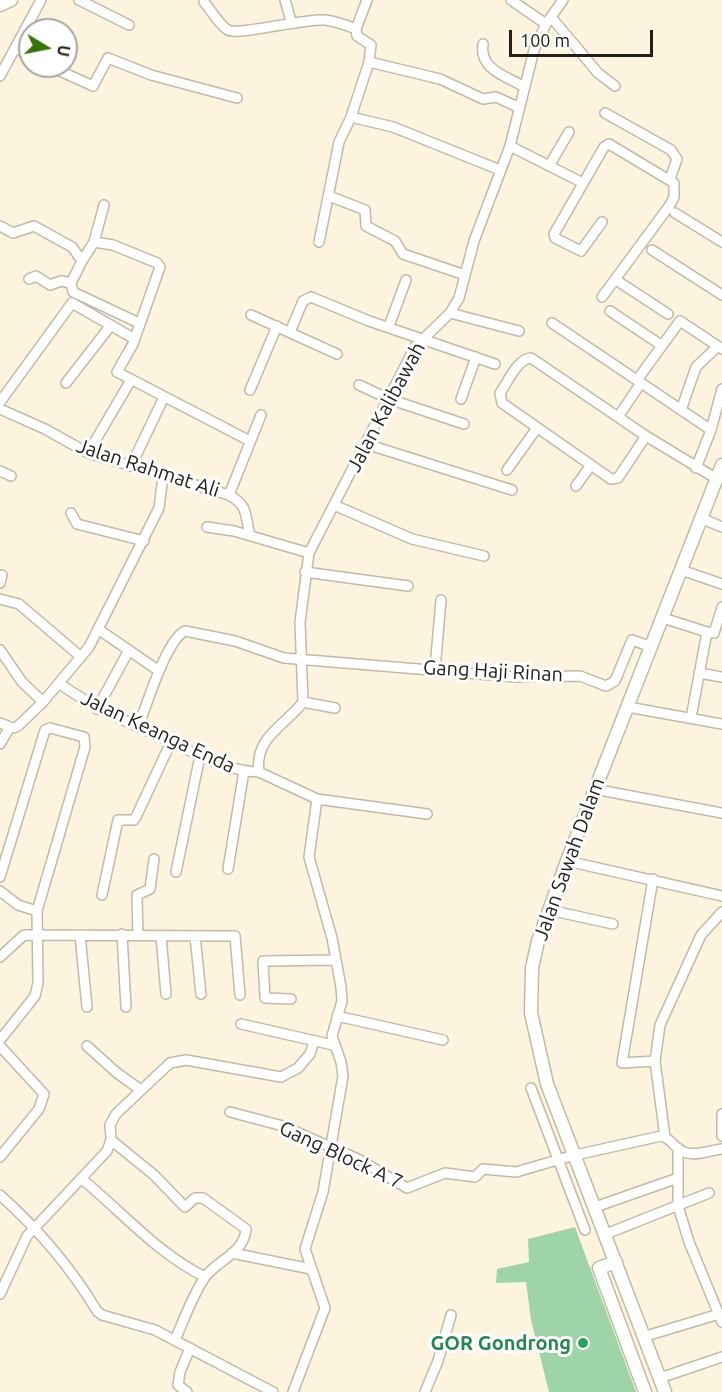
<!DOCTYPE html>
<html>
<head>
<meta charset="utf-8">
<style>
  body { margin:0 }
  #map { position:relative; width:722px; height:1392px; overflow:hidden; background:#fdf4e0; font-family:Ubuntu,sans-serif }
  canvas { display:block }
  .north { position:absolute; left:18px; top:18px; width:60px; height:60px; box-sizing:border-box; background:#fff; border:2px solid #a7a6a3; border-radius:50%; rotate:100deg; font-size:16px; font-weight:700; line-height:24px; text-align:center; color:#232019 }
  .north::after { content:''; display:block; margin:auto; width:21px; height:27px; background:#377307; clip-path:polygon(50% 0,100% 100%,50% 72%,0 100%) }
  .scale { position:absolute; left:509px; top:30px; width:144px; height:27px; box-sizing:border-box; border:3px solid #232019; border-top:0; padding-left:8px; font-size:18px; line-height:21px; white-space:nowrap; color:#232019; -webkit-text-stroke:4px #fff; paint-order:stroke }
</style>
</head>
<body>
<div id="map">
<canvas width="722" height="1392"></canvas>
<div class="north">U</div>
<div class="scale">100 m</div>
</div>
<script>
const context = document.querySelector('canvas').getContext('2d');
context.lineJoin = 'round';
function fillPath(path, color) { context.fillStyle = color; context.fill(path, 'evenodd'); }
function strokePath(path, color, width, dash) { context.strokeStyle = color; context.lineWidth = width; context.lineCap = dash ? 'butt' : 'round'; context.setLineDash(dash || []); context.stroke(path); }
function drawText(font, color, halo, rows, align = 'center') {
  context.font = font + ' Ubuntu,sans-serif'; context.lineWidth = 6; context.setLineDash([]); context.textBaseline = 'middle'; context.strokeStyle = halo; context.fillStyle = color; for (const [text, x, y, turn = 0] of rows) {
    context.save(); context.translate(x, y); context.rotate((+turn || 0) * Math.PI / 180); context.textAlign = isNaN(turn) ? turn : align; if (halo) context.strokeText(text, 0, 0); context.fillText(text, 0, 0); context.restore();
  }
}
fillPath(new Path2D(`
  M575,1227L636,1392H549L531,1320L526,1282L496,1283L497,1269L529,1262L528,1239Z`), '#9ed4a7');
const minor = new Path2D(`
  M79,0L129,25
  M285,0L291,21
  M511,0L546,24
  M204,2C211,10 219,25 228,30C238,36 304,18 325,20C335,21 346,25 356,29L357,36L371,45L369,62L440,79L483,99L496,97L520,108
  M551,17L598,73L615,86
  M356,29L367,0
  M483,44C479,69 505,76 525,87
  M16,48L30,56
  M49,66L93,86L108,58L151,75L237,98
  M0,76L41,0
  M605,113L671,150L677,159L670,179
  M351,117L393,127L500,170
  M510,146L583,183
  M549,166L569,132
  M329,196L365,210L366,226L395,241L403,254L465,275
  M675,213L722,242
  M602,222L581,251L555,238L554,234L604,147L609,144L674,183V197L670,205L602,297
  M0,226L13,233L34,226L72,247L82,261L71,283L73,292L139,323
  M94,242L113,245L157,263L160,267L133,344L117,372L250,441
  M319,242L339,142L351,117L369,62
  M652,250L722,295
  M82,261L94,242L104,205
  M29,279L36,276L50,285L61,281L71,283
  M616,280L668,314
  M610,311L661,345
  M450,313L519,331
  M251,315L337,354
  M552,323L711,430
  M389,326L406,280
  M290,332L303,301L311,297L369,321L495,364
  M637,380L680,321L722,349
  M66,383L111,325
  M359,385L389,399L464,424
  M250,390L277,326
  M461,399L476,357
  M0,402L72,303L133,338
  M0,409L45,429L88,453L229,495C250,507 244,515 250,535
  M681,410L696,367L718,346
  M618,417L641,383
  M646,436L618,478L611,479L502,403L500,393C508,382 517,359 531,358L646,436L717,479
  M366,444L512,490
  M88,453L131,380
  M131,466L164,397
  M696,468L711,430L722,389
  M507,470L537,428
  M0,471L11,476
  M576,486L591,465
  M229,495L261,415
  M334,505L412,539L484,556
  M71,513L77,524L144,541
  M703,519L722,527
  M207,527L234,531L309,553
  M681,570L722,584
  M305,572L408,586
  M0,583L2,575
  M0,599L19,604L81,657
  M663,618L707,632
  M98,629L159,671
  M0,650L22,682L43,702L18,726L13,728L0,723
  M435,669L441,600
  M699,673L722,677
  M60,684C92,707 128,722 165,739C195,753 226,771 259,772
  M43,702L89,647L159,508L163,476
  M303,702L335,708
  M628,707L722,724
  M97,709L129,650
  M691,718L707,632L714,633L722,607
  M138,727C147,705 166,640 185,631L235,641L284,658L515,677L580,676L606,686L615,681L632,640L652,647
  M0,744L10,727
  M594,789L722,813
  M317,799L427,814
  M567,861L722,896
  M228,869L244,771
  M176,872L200,756
  M0,877L45,730L50,728L84,737L85,747L37,911L38,983L35,996L0,1040
  M653,879L622,1063L655,1061
  M0,891L18,905L37,911
  M102,895L118,820H134L136,817L171,742
  M549,910L613,924
  M122,934L126,1007
  M80,935L87,1007
  M138,936L137,895L150,889L154,859
  M161,936L166,994
  M195,936L201,994
  M0,957L24,935L235,936L240,995
  M291,999L265,998L263,961L336,960
  M337,1016L443,1040
  M241,1024L333,1045
  M0,1046L44,1094L39,1109L0,1157
  M87,1046L117,1073L141,1090
  M531,1088L585,1230
  M230,1112L283,1126L358,1159L407,1188L445,1173L475,1177L483,1169L516,1172L571,1156L661,1136C673,1139 673,1148 684,1152C694,1157 711,1150 722,1149
  M722,1114V1136
  M665,1137L655,1061L660,1025L701,935L722,912
  M111,1140L154,1175L185,1207L195,1198H203L246,1229C244,1254 217,1260 205,1277C192,1296 184,1320 175,1340
  M678,1148V1206L689,1242L722,1322
  M82,1179C123,1213 157,1253 205,1277
  M0,1195C39,1230 70,1266 97,1311L102,1315L155,1330L273,1392
  M595,1207L678,1178
  M606,1234L709,1193
  M232,1253L311,1269
  M0,1294L27,1236L107,1151L111,1140L110,1125L116,1114L170,1063L186,1060L281,1077L298,1068L310,1054L314,1041
  M646,1336L719,1314
  M660,1378L722,1357
  M187,1392L178,1385L180,1372L190,1348
  M293,1392L325,1308L305,1249L323,1192L343,1076L341,1062L332,1036L342,1001L341,987L332,938L309,857L317,799L259,772C254,737 286,725 303,702L300,622L309,553L415,347L450,313L459,298L474,241L510,146L534,50L546,24L563,0
  M425,1392L438,1361L451,1315`);
const tertiary = new Path2D(`
  M0,5L11,0
  M616,1262L599,1268L645,1392
  M665,1392L547,1084L531,1013L532,968L538,941L567,861L722,465`);
strokePath(minor, '#c2baa7', 12);
strokePath(tertiary, '#c2baa7', 15);
strokePath(minor, '#fff', 9);
strokePath(tertiary, '#fff', 12);
for (const [x, y, r, color] of [
  [583,1343,6,"#2e9e5b"]
]) { const dot = new Path2D(); dot.arc(x, y, r, 0, 2 * Math.PI); context.fillStyle = color; context.fill(dot); strokePath(dot, '#fff', 2); }
drawText('20px', '#232019', '#fff', [
  ["Jalan Kalibawah",386,407,-62],
  ["Jalan Rahmat Ali",148,468,18],
  ["Gang Haji Rinan",493,671,3],
  ["Jalan Keanga Enda",158,732,25],
  ["Jalan Sawah Dalam",569,859,-70],
  ["Gang Block A 7",341,1155,25]
]);
drawText('bold 20px', '#27864d', '#fff', [
  ["GOR Gondrong",571,1343]
], 'right');
</script>
</body>
</html>
